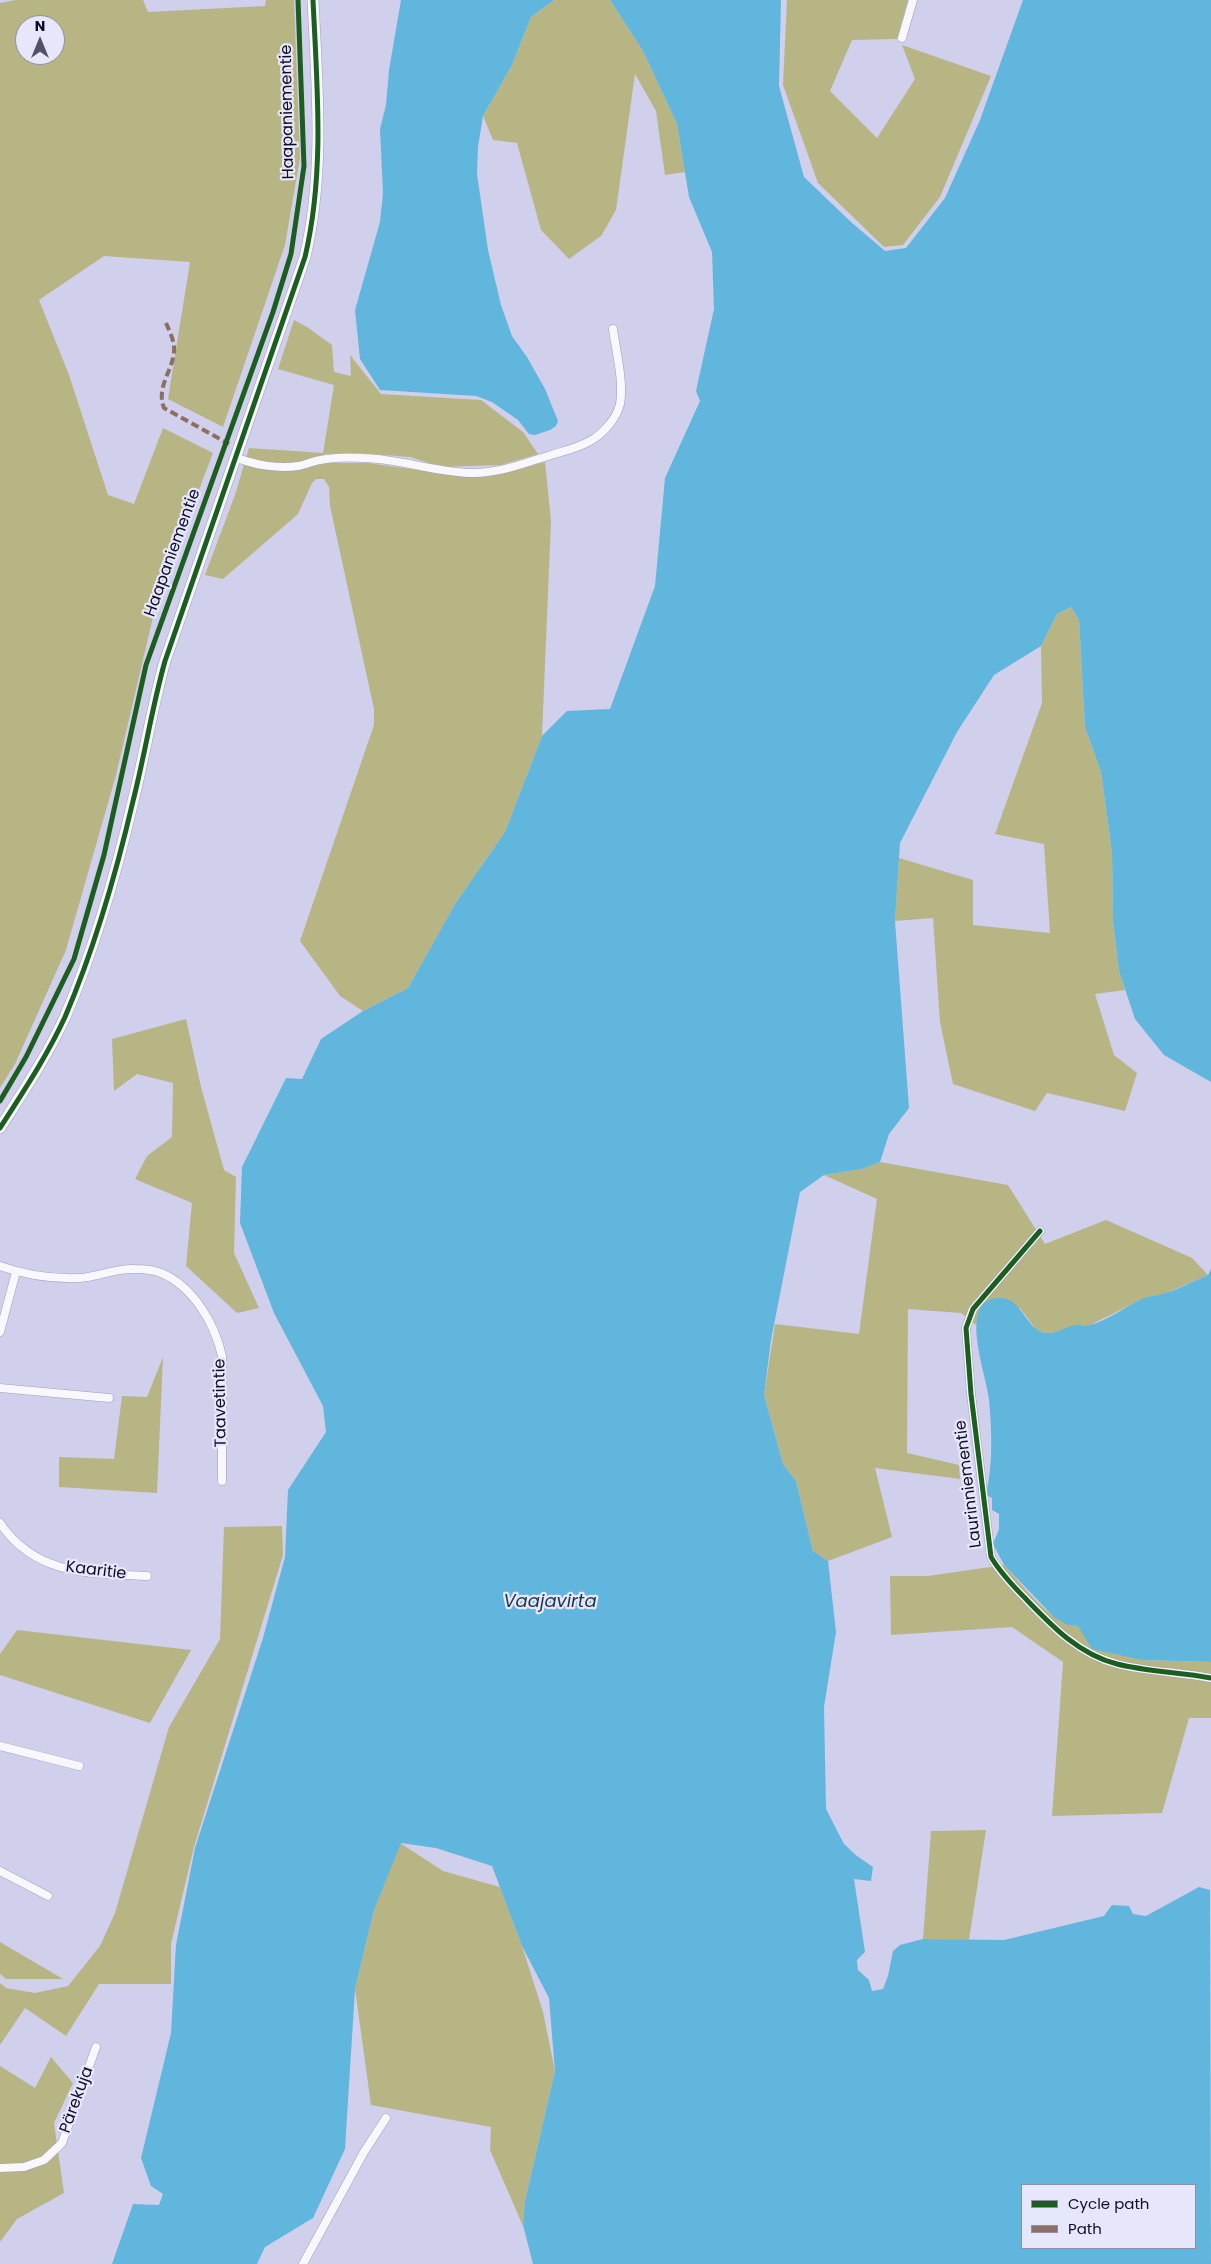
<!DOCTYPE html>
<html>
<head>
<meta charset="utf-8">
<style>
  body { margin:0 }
  #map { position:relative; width:1211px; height:2264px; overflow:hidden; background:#d0cfec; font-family:Poppins,sans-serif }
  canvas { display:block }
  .legend { position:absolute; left:1021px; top:2184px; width:175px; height:65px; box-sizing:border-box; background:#e7e7fc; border:1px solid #918fa6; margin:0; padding:6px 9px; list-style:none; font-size:15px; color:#0f0c24 }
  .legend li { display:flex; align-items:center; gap:10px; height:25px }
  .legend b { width:25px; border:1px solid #918fa6 }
  .north { position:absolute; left:15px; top:15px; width:50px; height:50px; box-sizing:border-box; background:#e7e7fc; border:1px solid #918fa6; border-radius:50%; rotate:0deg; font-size:14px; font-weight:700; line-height:20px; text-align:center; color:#0f0c24 }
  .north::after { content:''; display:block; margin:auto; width:18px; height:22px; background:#53506a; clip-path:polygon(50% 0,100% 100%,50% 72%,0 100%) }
</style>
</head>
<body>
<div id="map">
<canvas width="1211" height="2264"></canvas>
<ul class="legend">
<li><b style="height:6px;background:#1b5e20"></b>Cycle path</li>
<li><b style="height:6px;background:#8d6e63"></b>Path</li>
</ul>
<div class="north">N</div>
</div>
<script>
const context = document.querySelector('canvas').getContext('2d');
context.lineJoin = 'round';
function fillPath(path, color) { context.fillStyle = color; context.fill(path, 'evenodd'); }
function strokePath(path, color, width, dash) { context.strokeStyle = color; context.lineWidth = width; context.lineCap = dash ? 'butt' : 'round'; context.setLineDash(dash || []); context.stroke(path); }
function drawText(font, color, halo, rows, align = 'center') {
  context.font = font + ' Poppins,sans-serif'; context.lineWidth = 4.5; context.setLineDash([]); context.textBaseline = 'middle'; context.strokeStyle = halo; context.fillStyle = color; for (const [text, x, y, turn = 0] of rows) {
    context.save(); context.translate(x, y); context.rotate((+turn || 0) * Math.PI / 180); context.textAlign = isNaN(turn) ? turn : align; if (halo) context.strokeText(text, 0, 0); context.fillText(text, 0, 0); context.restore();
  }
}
fillPath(new Path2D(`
  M16,0H143L148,12L265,6L266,0H294L300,158L285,245L223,427L168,399L190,262L104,256L39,300L69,375L108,495L134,504L163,428L213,453L157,600L116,775L66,950L15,1064L0,1088V3ZM25,25H55V55H25Z
  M554,0H610L643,51L677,124L685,172L665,175L656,111L635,74L616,210L601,236L569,259L541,230L517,143L493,140L483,116L512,65L531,17Z
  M787,0H908L897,39L852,40L830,91L877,138L915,79L902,45L991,76L940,197L903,245L884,247L818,183L783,85Z
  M294,320L307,327L332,345L334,372L351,376L350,355L381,394L481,400L523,432L538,454L501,465L442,467L410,457L359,453L324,454L332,463H368L468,477L505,473L545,462L551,521L542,736L505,832L455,904L408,988L363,1011L340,996L300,941L374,725V709L330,506L329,487L324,479H316L312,483L298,514L223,579L205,575L235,495L249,448L323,453L334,385L278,369Z
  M1071,607L1079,620L1085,727L1101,772L1112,853L1113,921L1119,971L1125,990L1095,994L1114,1055L1137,1073L1125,1111L1047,1093L1035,1111L953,1084L940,1022L933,918L895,921L899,858L973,880V925L1050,933L1044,844L995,834L1042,703L1041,646L1057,614Z
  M186,1019L201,1087L224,1170L236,1177L234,1253L259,1308L237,1313L186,1266L192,1203L135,1179L147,1156L172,1137L173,1083L137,1074L114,1091L112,1039Z
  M880,1162L1008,1185L1045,1244L1106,1220L1192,1258L1208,1275L1164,1294L1145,1298L1088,1326L1075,1325L1058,1332L1047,1333L1037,1331L1020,1308L982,1307L976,1325L961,1313L908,1309L907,1453L959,1465L960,1479L875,1468L892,1537L828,1561L813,1551L796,1481L783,1464L764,1395L775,1324L859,1334L877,1199L824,1175L862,1169Z
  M163,1357L157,1493L59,1487V1457L114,1459L122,1396L147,1397Z
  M282,1526L283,1555L194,1847L171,1944V1984H99L66,2036L25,2008L0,2045V1983L6,1988L35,1993L68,1986L100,1946L115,1913L169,1727L220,1639L224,1527Z
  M1004,1565C1022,1584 1052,1625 1078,1626L1143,1660L1211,1662V1718H1189L1162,1813L1052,1816L1063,1662L1012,1627L891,1635L890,1576H928Z
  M17,1630L191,1650L150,1723L0,1675V1654Z
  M986,1830L969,1940L923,1939L931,1831Z
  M400,1843L443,1871L500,1887L522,1946L543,2012L555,2071L525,2201L523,2226L490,2150L491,2127L371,2105L355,1989L374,1910Z
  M0,1942L63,1979H6L0,1974Z
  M51,2057L73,2083L54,2123L64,2193L17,2219L0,2242V2066L35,2088Z`), '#b8b585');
fillPath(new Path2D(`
  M401,0H554L531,17L512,65L483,116L478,147L477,174L488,250L501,305L512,336L527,357L545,389L558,421L556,426L550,430L535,435L529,434L518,420L492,402L476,396L380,390L360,359L355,310L380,222L383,193L380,129L386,105L389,70Z
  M610,0H781L779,86L804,177L851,222L885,251L906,248L945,198L980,120L1023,0H1211V1082L1164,1055L1135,1019L1119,971L1113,921L1112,853L1101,772L1085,727L1079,620L1071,607L1057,614L1041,646L994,675L957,732L900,843L895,921L909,1108L889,1134L880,1162L862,1169L824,1175L800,1192L771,1340L764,1395L783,1464L796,1481L813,1551L828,1561L836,1632L824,1707L826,1809L844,1844L857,1856L873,1867L871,1881L854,1879L865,1952L857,1960L858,1970L869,1980L872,1991L883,1989L888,1976L893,1951L900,1945L923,1939L1004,1940L1104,1916L1112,1905L1129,1906L1133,1914L1146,1916L1199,1887L1210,1890L1211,2264H533L523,2225L525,2201L555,2071L549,1998L522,1946L492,1866L436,1848L401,1843L374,1910L355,1989L345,2149L313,2218L265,2247L257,2264H112L133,2204L159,2205L163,2194L151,2186L141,2158L171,2033L176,1945L195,1848L263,1638L285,1557L288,1490L326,1432L323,1406L274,1313L240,1223L242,1167L286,1078L302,1079L321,1039L363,1011L408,988L455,904L505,832L542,736L567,711L610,709L655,586L665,478L700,401L696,391L714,309L712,252L689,197L677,124L643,51ZM1195,2185V2248H1022V2185Z
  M1211,1269V1662L1143,1660L1092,1649L1078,1626L1068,1625L1055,1618L1004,1565L993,1544L999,1529V1514L992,1510V1498L986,1495C993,1464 992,1432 989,1400C988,1378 955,1298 1000,1298C1022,1297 1026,1331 1046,1333C1057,1334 1065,1327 1075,1325C1080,1324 1085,1327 1090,1325C1109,1320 1126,1306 1144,1298C1150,1296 1156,1296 1162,1294C1178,1290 1193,1281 1208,1275Z`), '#61b6dd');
const street = new Path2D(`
  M902,38L913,0
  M235,457C254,465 278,469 298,466C305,465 313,461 320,460C335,457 350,457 365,458C400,459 434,472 470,473C498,474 524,463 551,455C564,451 578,448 590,441C603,434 617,418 620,404C624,381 616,352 613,329
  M1040,1231L973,1309L966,1328L971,1394L991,1557C1000,1572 1012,1585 1025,1598C1051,1625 1078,1654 1117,1664C1148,1672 1180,1672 1211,1678
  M0,1266C25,1275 52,1279 79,1278C98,1277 115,1268 135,1269C143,1269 154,1270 161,1273C193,1286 215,1324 222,1356V1481
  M0,1332L16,1272
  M0,1388L109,1398
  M0,1523C36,1576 90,1573 147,1576
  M0,1746L79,1766
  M0,1871L48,1896
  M0,2168L24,2167L44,2160L62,2143L96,2047
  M303,2264L364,2152L386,2118`);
const secondary = new Path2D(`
  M0,1128C23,1092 47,1056 65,1017C95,947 116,874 133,801C145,754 152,707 165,661L305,257C325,172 317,86 313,0`);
strokePath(street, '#a09eb7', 9);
strokePath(secondary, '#a09eb7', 12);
strokePath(street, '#f8f8fc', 8);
strokePath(secondary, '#f8f8fc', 11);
strokePath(new Path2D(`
  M166,323C169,330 173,338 174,346C176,368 155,385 164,408L229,444`), '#8d6e63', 4, [8, 4]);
strokePath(new Path2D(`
  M0,1101L26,1057L74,959L104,855L146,665L273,312L291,254L304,166L298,0
  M0,1128C23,1092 47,1056 65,1017C95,947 116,874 133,801C145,754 152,707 165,661L305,257C325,172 317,86 313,0
  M1040,1231L973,1309L966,1328L971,1394L991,1557C1000,1572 1012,1585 1025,1598C1051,1625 1078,1654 1117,1664C1148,1672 1180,1672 1211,1678`), '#1b5e20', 5);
drawText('16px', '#0f0c24', '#e7e7fc', [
  ["Haapaniementie",288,112,-91],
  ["Haapaniementie",173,553,-70],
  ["Taavetintie",221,1403,-91],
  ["Laurinniementie",969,1484,-97],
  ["Kaaritie",96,1571,7],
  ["Pärekuja",77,2100,-70]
]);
drawText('italic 18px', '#1e3742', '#e7e7fc', [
  ["Vaajavirta",550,1602]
]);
</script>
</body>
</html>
